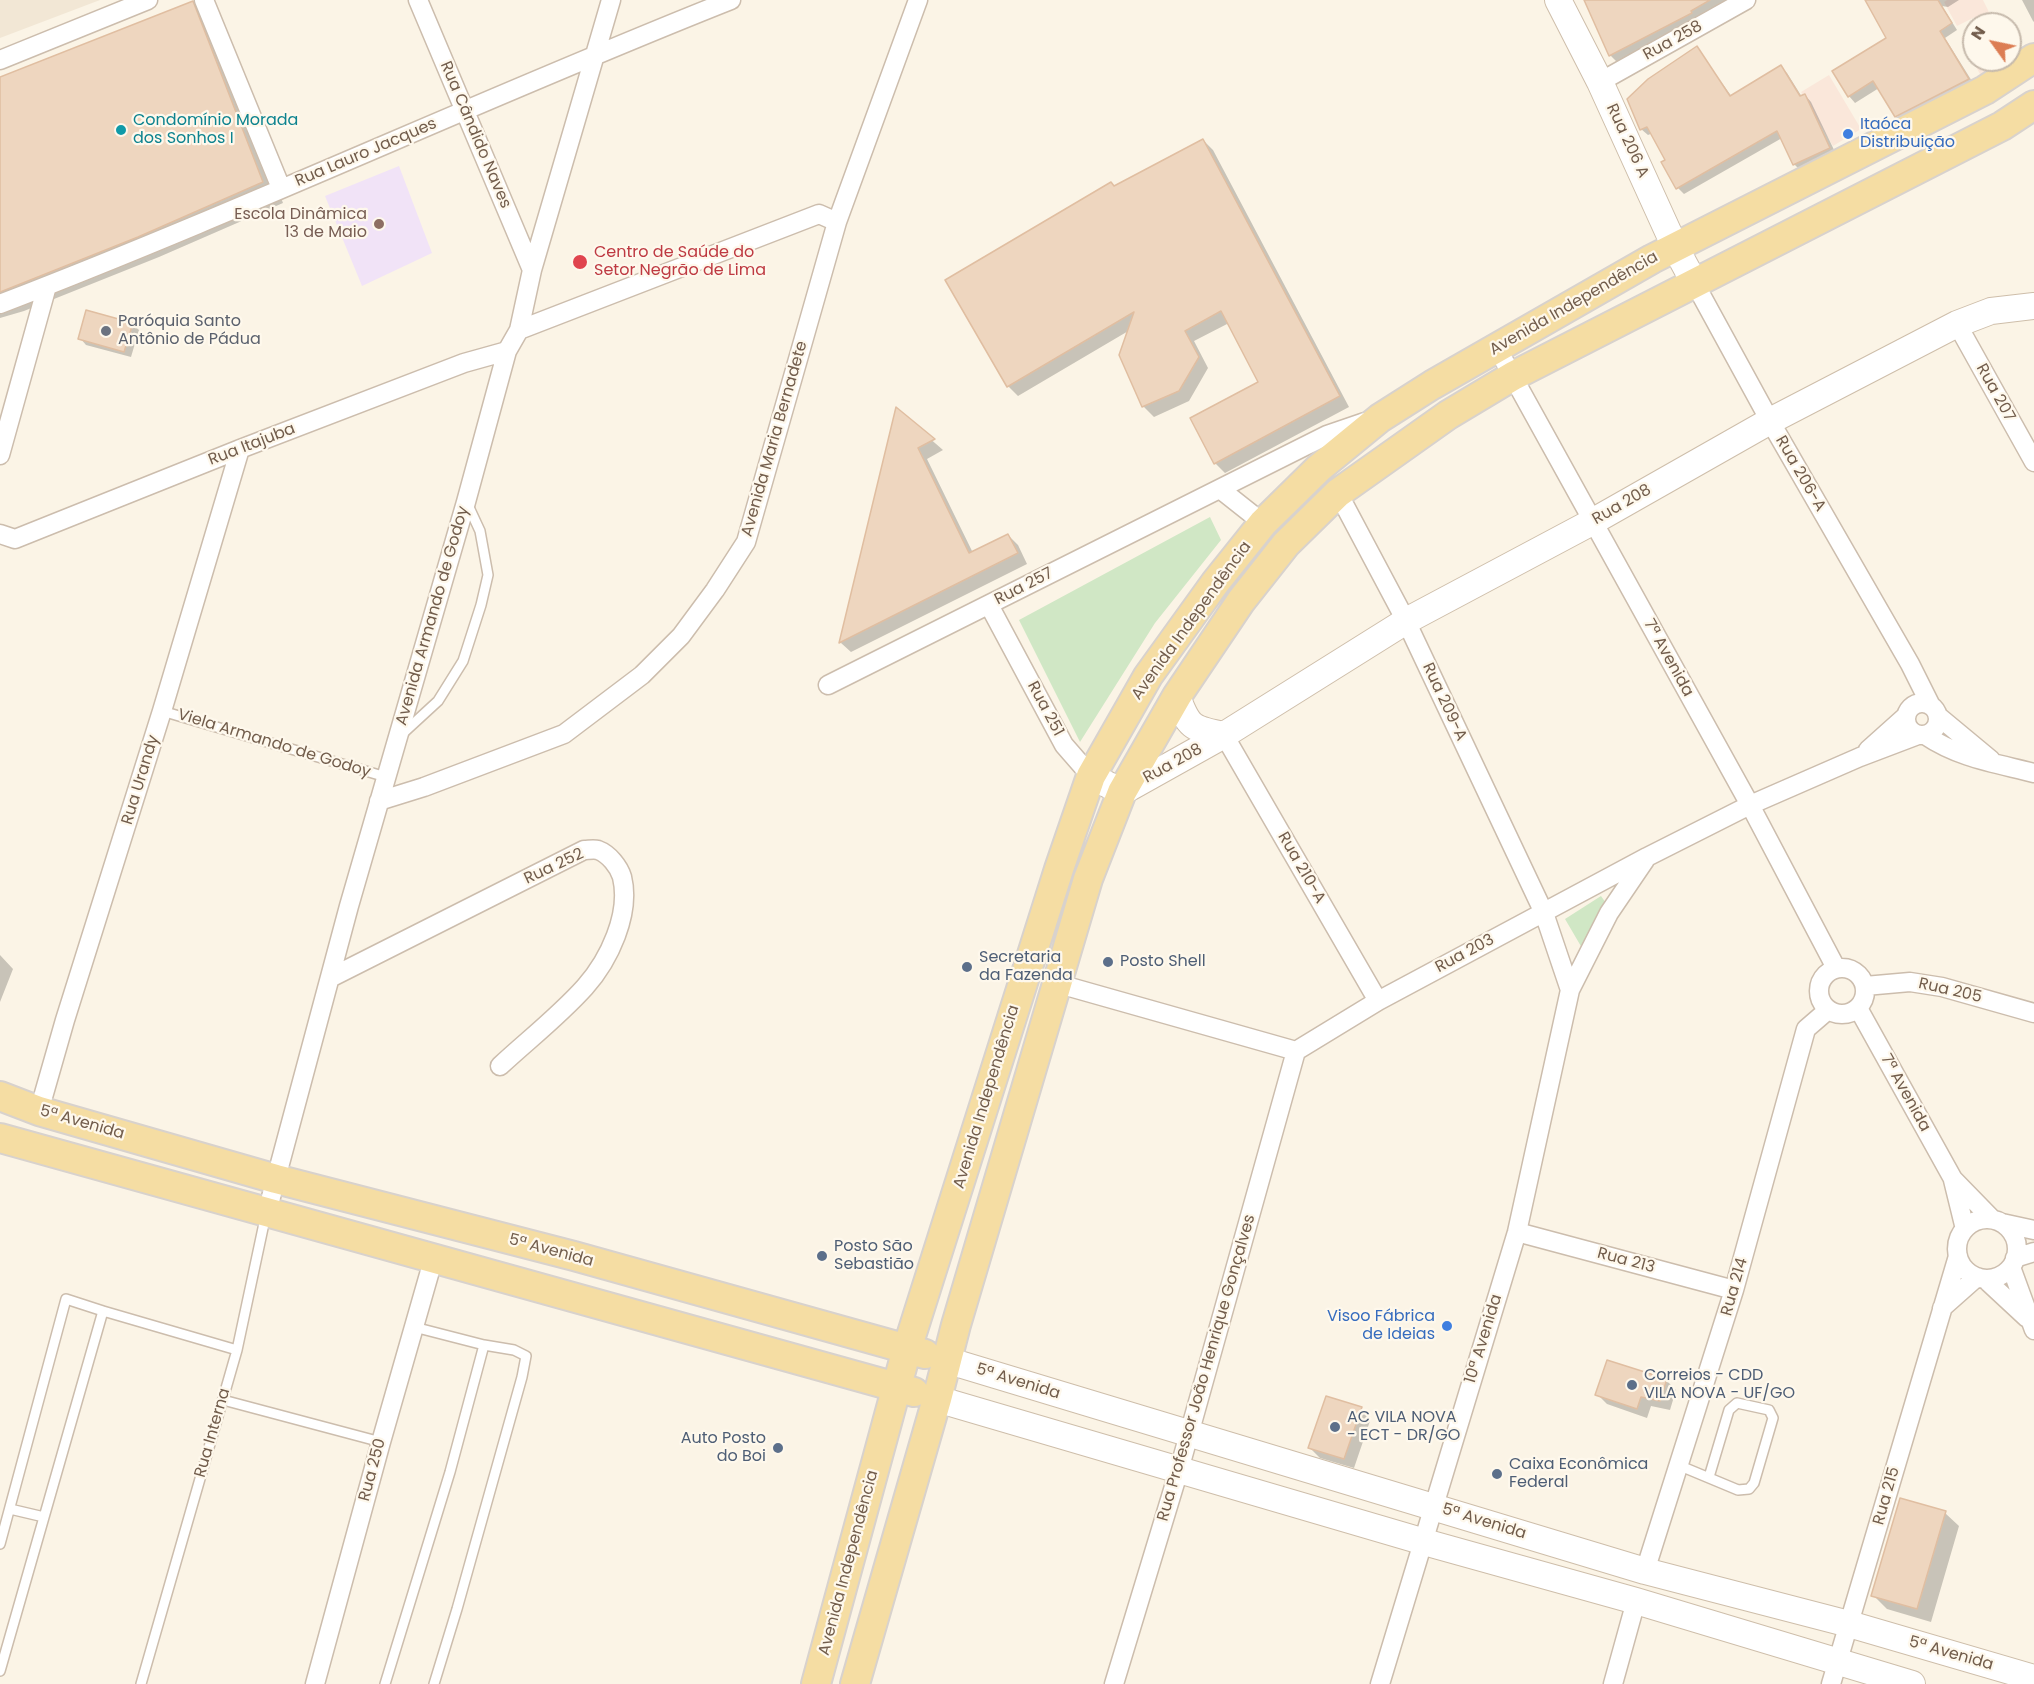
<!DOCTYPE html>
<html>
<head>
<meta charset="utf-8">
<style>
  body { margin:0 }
  #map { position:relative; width:2034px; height:1684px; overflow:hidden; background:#fbf4e6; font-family:Poppins,sans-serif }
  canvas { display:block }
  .north { position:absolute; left:1962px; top:12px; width:60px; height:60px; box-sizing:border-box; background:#fef8ec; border:2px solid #c6baac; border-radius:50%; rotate:303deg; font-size:16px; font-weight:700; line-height:24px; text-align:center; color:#725d4c }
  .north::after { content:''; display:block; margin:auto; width:21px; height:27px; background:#dc7d53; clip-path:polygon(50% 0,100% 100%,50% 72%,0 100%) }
</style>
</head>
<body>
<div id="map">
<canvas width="2034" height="1684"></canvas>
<div class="north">N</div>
</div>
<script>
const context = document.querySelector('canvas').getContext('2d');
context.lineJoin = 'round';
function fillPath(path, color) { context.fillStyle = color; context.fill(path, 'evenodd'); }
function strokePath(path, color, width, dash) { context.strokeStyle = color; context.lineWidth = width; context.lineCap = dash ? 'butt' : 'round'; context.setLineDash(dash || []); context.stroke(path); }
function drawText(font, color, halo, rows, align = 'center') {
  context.font = font + ' Poppins,sans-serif'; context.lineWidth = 4.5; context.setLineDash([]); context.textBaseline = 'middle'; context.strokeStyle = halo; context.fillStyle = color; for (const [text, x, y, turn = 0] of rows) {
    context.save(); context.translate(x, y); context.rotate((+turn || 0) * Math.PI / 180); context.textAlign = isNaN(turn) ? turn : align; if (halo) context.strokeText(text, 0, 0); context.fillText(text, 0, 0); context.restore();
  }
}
fillPath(new Path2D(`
  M0,0H100L0,38Z`), '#f2e7d5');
fillPath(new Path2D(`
  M1947,0H1983L1995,24H1975V17L1957,26L1944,2Z
  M1974,32V60H2010V54L2013,59L1981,76L1961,38Z
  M1829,75L1861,129L1833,146L1801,92Z`), '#fae7da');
fillPath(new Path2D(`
  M399,166L432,253L362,286L325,196Z`), '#f1e3f7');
fillPath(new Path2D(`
  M1210,517L1221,540L1155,623L1080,742L1019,620Z
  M1601,896L1608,906L1582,948L1565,919Z`), '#d0e7c5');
fillPath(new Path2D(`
  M1586,0H1726L1697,18L1698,20L1617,62L1611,56Z
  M1867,0H1959L1948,7L1942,6L1957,30L1945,38L1975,86L1903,123L1897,116L1879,88L1855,103L1849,96L1888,38Z
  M2022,0H2034V22L2033,21Z
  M193,3L213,23L283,203L159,257L24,311L0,318V78Z
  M1697,48L1732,97L1780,67L1787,73L1802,97L1805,95L1811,102L1836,154L1801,171L1794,164L1782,138L1684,194L1678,188L1667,160L1653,133L1648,135L1641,129Z
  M1203,140L1213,150L1349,407L1225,473L1215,463L1261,382L1229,323L1194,341L1208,368L1189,401L1154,417L1144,407L1121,355L1130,330L1018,396L1008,386L1115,188Z
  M132,324L139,330L131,357L86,345L80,338Z
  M897,410L943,450L927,459L973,553L1008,535L1018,545L1027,564L851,652L841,643Z
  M0,955L13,969L0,1002Z
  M1666,1380L1676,1390L1670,1410L1651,1406L1647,1418L1607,1404L1597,1394Z
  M1361,1408L1371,1418L1354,1468L1320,1458L1310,1448Z
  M1945,1513L1959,1526L1931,1622L1887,1609L1873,1595Z`), '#0003');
const building = new Path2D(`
  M1584,0H1710L1691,11L1692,13L1609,56Z
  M1865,0H1938L1952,23L1940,31L1969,79L1895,117L1873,81L1848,97L1832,71L1886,38Z
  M193,1L263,182L138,237L0,292V77Z
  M1697,46L1730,96L1781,65L1800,96L1805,94L1830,148L1793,165L1777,131L1676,189L1661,162L1665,160L1647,127L1640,130L1627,99L1648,79Z
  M1203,139L1340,396L1214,464L1190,418L1258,382L1221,311L1185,331L1199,357L1179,391L1142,407L1119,355L1134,312L1007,387L945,280L1111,182L1114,186Z
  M86,310L133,323L124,352L78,339Z
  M896,407L935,439L918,448L969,553L1008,534L1018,553L839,643Z
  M1607,1360L1667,1379L1660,1401L1641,1397L1637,1409L1595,1395Z
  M1326,1396L1362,1407L1344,1459L1308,1448Z
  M1900,1498L1946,1511L1917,1609L1871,1596Z`);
fillPath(building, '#eed6bf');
strokePath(building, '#e0bea1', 1.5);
const lane = new Path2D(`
  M162,711L386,777
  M401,735L438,701L463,661L481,605L488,575L480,531L467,503
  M103,1311L237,1350
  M223,1400L381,1442
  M1678,1465L1738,1490L1749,1489L1754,1483L1773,1418L1769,1410L1737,1403L1729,1410L1709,1477
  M10,1509L44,1517
  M0,1544L66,1299L103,1311L0,1671
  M141,1684L237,1350L266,1214
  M385,1684L450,1472L484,1345L414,1327
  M434,1684L457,1609L522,1377L526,1356L514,1350L484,1345`);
const street = new Path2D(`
  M204,0L281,188
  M418,0L532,270
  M0,60L148,0
  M1600,82L1746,0
  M1694,282L1770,421L1910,664L1931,706
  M0,304C247,209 486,97 731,0
  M1957,324L2034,462
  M519,330L819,214L837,222
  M1497,348L1750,805L1836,968
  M0,455L47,286
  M1220,489L1263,523
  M1338,493L1406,621L1544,913L1570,990
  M0,534L15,539L240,449L464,363L507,351
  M989,605L1064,745L1091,776
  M828,685L1327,435L1365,422
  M1906 719a16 16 0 1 1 32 0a16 16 0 1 1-32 0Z
  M1938,716L1991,760
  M1224,735L1378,1001
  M1925,735C1959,758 1995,763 2034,773
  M1868,750L1906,716
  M379,801L424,787L564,734L642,675L681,636L715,590L746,542L837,222L918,0
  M1819 991a23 23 0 1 1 46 0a23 23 0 1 1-46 0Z
  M330,978L584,850C588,850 594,849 598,850C609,854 619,867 622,877C631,914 609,960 585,987C559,1016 528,1040 500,1066
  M1059,984L1296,1051L1378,1001L1647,857L1750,805L1860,757L1918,735
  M1865,986L1910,982L1942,987L2034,1013
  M1858,1008L1953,1179L1992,1219
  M39,1111L65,1020L162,711L240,449
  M1953,1180L1965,1229
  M267,1212L349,906L466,502L507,351L519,330L532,270L611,0
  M1957 1249a30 30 0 1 1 60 0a30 30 0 1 1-60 0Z
  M2002,1223L2034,1230
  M1517,1232L1734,1290
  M2015,1258L2034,1252
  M2011,1267L2034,1330
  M1985,1279L2027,1318
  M1942,1308L1977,1277
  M1645,1571L1734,1290L1806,1029L1828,1010
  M315,1684L381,1442L434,1257
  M1114,1684L1179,1470L1296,1051
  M1380,1684L1517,1232L1570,990L1609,913L1645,860
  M1613,1684L1636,1601
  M1831,1684L1958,1256`);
const secondary = new Path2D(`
  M1558,0L1600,82L1675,247L1694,282
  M1177,696C1188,727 1192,729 1224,735
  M1091,776L1122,792L1224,735L1406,621L1592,522L1770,421L1957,324L1991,311L2034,306
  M946,1360L1645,1571L1849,1624L2034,1678
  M937,1399L1435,1545L1636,1601L1912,1684`);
const primary = new Path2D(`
  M0,1096L39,1111L276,1179L574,1256L925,1354
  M0,1138L914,1392
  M816,1684L907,1349L1059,869L1091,776L1148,676L1215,583L1263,523L1319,468L1380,418L1432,385L1652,259L1985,90L2034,58
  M855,1684L937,1399L956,1325L1088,879L1122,792L1177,696L1241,601L1286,544L1338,493L1448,415L1513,376L2002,126L2034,105`);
strokePath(lane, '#ccbdad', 12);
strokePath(street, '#ccbdad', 21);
strokePath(secondary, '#cebeaa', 28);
strokePath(primary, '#d8d2cd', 32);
strokePath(lane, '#fff', 9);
strokePath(street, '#fff', 18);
strokePath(secondary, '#fff', 26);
strokePath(primary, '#f5dda3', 28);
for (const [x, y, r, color] of [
  [121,130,6,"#0f9aa8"],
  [1848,134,6,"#3f7fe0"],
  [379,224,6,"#8d6e63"],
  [580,262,8,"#e0444e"],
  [106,331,6,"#6b7280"],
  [1108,962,6,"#5c6f8a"],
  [967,967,6,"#5c6f8a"],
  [822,1256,6,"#5c6f8a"],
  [1447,1326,6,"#3f7fe0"],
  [1632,1385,6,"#5c6f8a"],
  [1335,1427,6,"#5c6f8a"],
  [778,1448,6,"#5c6f8a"],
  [1497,1474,6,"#5c6f8a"]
]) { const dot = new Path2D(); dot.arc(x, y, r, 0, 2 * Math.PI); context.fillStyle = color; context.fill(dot); strokePath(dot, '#fef8ec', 2); }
drawText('16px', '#725d4c', '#fef8ec', [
  ["Rua 258",1673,41,-29],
  ["Rua Cândido Naves",475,135,67],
  ["Rua 206 A",1627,141,65],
  ["Rua Lauro Jacques",366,153,-23],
  ["Avenida Independência",1574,304,-30],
  ["Rua 207",1995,393,61],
  ["Avenida Maria Bernadete",775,439,-74],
  ["Rua Itajuba",252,445,-21],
  ["Rua 206-A",1800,474,60],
  ["Rua 208",1622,505,-30],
  ["Rua 257",1024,587,-27],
  ["Avenida Armando de Godoy",433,616,-74],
  ["Avenida Independência",1192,621,-54],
  ["7ª Avenida",1668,658,61],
  ["Rua 209-A",1444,702,65],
  ["Rua 251",1045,709,62],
  ["Viela Armando de Godoy",274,744,17],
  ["Rua 208",1173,764,-29],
  ["Rua Urandy",141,780,-73],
  ["Rua 252",554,867,-25],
  ["Rua 210-A",1301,868,60],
  ["Rua 203",1465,954,-28],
  ["Rua 205",1950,991,13],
  ["7ª Avenida",1905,1093,61],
  ["Avenida Independência",987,1097,-73],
  ["5ª Avenida",82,1123,16],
  ["5ª Avenida",551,1251,15],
  ["Rua 213",1626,1261,15],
  ["Rua 214",1735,1287,-74],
  ["10ª Avenida",1484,1339,-73],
  ["Rua Professor João Henrique Gonçalves",1207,1368,-74],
  ["5ª Avenida",1018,1382,17],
  ["Rua Interna",213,1433,-74],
  ["Rua 250",373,1470,-75],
  ["Rua 215",1887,1496,-74],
  ["5ª Avenida",1484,1522,17],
  ["Avenida Independência",849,1563,-75],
  ["5ª Avenida",1951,1654,16]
]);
drawText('16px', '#0d838f', '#fef8ec', [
  ["Condomínio Morada",133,121],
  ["dos Sonhos I",133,139]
], 'left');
drawText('16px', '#366cbe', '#fef8ec', [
  ["Itaóca",1860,125],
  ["Distribuição",1860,143],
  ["Visoo Fábrica",1435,1317,"right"],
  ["de Ideias",1435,1335,"right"]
], 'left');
drawText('16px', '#785e54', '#fef8ec', [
  ["Escola Dinâmica",367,215],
  ["13 de Maio",367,233]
], 'right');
drawText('16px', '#be3a42', '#fef8ec', [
  ["Centro de Saúde do",594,253],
  ["Setor Negrão de Lima",594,271]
], 'left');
drawText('16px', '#5b616d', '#fef8ec', [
  ["Paróquia Santo",118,322],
  ["Antônio de Pádua",118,340]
], 'left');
drawText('16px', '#4e5e75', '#fef8ec', [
  ["Secretaria",979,958],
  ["da Fazenda",979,976],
  ["Posto Shell",1120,962],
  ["Posto São",834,1247],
  ["Sebastião",834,1265],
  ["Correios - CDD",1644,1376],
  ["VILA NOVA - UF/GO",1644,1394],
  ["AC VILA NOVA",1347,1418],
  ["- ECT - DR/GO",1347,1436],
  ["Auto Posto",766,1439,"right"],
  ["do Boi",766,1457,"right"],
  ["Caixa Econômica",1509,1465],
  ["Federal",1509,1483]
], 'left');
</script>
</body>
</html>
